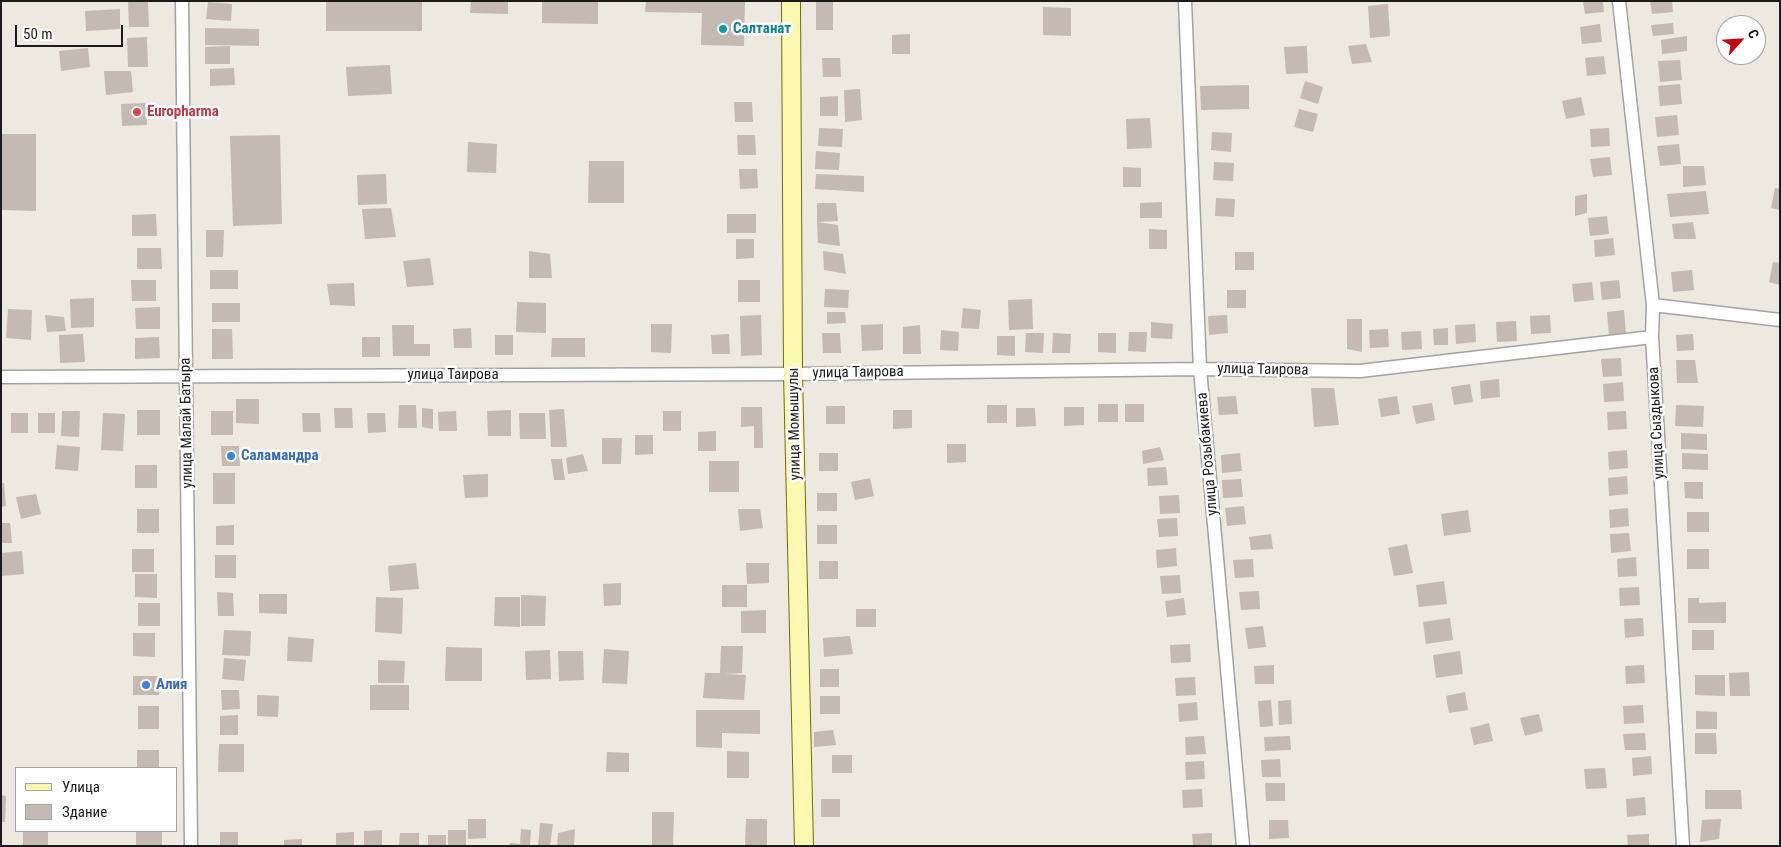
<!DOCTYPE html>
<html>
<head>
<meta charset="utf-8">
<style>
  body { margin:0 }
  #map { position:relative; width:1781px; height:847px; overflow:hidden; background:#ede8e0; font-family:"Roboto Condensed",sans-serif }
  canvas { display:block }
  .frame { position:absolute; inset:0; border:2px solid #1b1b1b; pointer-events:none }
  .legend { position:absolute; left:15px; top:767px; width:162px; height:65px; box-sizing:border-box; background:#fff; border:1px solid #a4a4a4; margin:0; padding:6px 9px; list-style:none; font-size:15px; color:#1b1b1b }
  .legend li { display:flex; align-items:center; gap:10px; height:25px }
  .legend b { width:25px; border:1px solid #a4a4a4 }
  .north { position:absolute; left:1716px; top:15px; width:50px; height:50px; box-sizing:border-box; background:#fff; border:1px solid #a4a4a4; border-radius:50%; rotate:64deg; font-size:14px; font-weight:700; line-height:20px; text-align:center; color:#1b1b1b }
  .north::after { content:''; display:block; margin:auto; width:18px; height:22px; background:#c60010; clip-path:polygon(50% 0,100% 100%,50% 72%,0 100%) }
  .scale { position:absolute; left:15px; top:25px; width:108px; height:22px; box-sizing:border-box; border:2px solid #1b1b1b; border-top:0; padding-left:6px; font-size:15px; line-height:18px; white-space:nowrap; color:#1b1b1b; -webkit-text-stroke:4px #fff; paint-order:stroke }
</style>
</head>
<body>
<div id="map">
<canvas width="1781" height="847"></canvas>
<div class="frame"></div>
<ul class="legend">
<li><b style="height:6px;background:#faf8b1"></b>Улица</li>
<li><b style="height:14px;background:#c4b9b3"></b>Здание</li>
</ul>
<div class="north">С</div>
<div class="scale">50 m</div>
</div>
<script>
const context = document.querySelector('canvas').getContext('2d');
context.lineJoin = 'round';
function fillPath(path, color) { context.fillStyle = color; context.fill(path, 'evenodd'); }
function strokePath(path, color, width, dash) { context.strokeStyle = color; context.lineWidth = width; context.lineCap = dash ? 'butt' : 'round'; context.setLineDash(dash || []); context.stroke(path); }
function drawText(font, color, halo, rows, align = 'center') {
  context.font = font + ' "Roboto Condensed",sans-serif'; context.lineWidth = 5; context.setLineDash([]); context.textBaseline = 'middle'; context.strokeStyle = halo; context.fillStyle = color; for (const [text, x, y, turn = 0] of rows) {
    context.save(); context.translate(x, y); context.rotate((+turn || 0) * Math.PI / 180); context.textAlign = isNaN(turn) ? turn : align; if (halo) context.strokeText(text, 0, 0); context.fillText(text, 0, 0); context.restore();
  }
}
fillPath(new Path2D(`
  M128,1H148L149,27H129Z
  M326,1H422V31H326Z
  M471,1H508V14L470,13Z
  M542,1H598V24L542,23Z
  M646,1H745L744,46L701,45L702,13L645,12Z
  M816,1H833V30H816Z
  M1583,1H1603L1604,12L1585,14Z
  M1650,1H1672L1673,12L1652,14Z
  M208,2L232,4L231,21L206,19Z
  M1388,4L1390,36L1370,38L1368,6Z
  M1043,7L1071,8V36L1043,35Z
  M120,9V29L86,31L85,11Z
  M1673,23L1674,34L1653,36L1651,25Z
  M1600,24L1602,42L1582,44L1580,27Z
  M205,28L259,29V46L205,45Z
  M910,34V54H892V35Z
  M1687,36V51L1662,54L1661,40Z
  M147,37L148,67H128L127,38Z
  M1366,44L1372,62L1352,64L1348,46Z
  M230,46V64H205V47Z
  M1307,46L1308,73L1286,74L1284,47Z
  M88,48L90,67L61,71L59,51Z
  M1604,56L1606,74L1587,76L1585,58Z
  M822,58H840L841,77H823Z
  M1680,60L1682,80L1660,82L1658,61Z
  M390,65L392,94L348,96L346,67Z
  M234,68L235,85L210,86V69Z
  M104,71H131L133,92L106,95Z
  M1305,81L1323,87L1318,104L1300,98Z
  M1680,84L1682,104L1660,106L1658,86Z
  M1249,85V109L1201,110L1200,86Z
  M860,89L862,120L845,122L844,90Z
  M838,96V116H820V97Z
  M1581,97L1585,115L1566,119L1562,101Z
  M734,102H752L753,122H735Z
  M146,103L147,125L122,126L121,104Z
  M1299,109L1318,114L1313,132L1294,127Z
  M1677,115L1679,135L1657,137L1655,117Z
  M1150,118L1152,148L1127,149L1126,119Z
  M819,128L843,129L842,147L818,146Z
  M1609,128L1610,146L1591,147L1590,129Z
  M1212,132L1232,133L1231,152L1211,150Z
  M1,134H36V211L1,210Z
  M280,135L282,224L233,226L230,136Z
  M737,135H755L756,155H738Z
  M468,142L497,144L496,173L467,172Z
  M1679,144L1681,164L1660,166L1657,146Z
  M816,151L840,153L839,170L815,169Z
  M1610,157L1612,175L1593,177L1590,159Z
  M589,161H624V203H588Z
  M1214,162L1234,163L1233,181L1213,180Z
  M1683,166H1704L1706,185L1683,187Z
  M1123,167L1141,168V187H1123Z
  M739,169H757L758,188L740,189Z
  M386,174L387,204L358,205L357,175Z
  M816,174L864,176V192L815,189Z
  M1775,188L1780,189V210L1771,208Z
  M1706,191L1709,214L1670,217L1667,194Z
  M1587,194V213L1575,216V196Z
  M1216,198L1235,199L1234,217L1215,216Z
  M1162,202V218H1140V203Z
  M817,203H836L838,221L817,222Z
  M391,208L396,237L365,239L362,209Z
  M156,214L157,236H132V215Z
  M727,214H756V233H727Z
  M1607,216L1609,234L1590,236L1588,218Z
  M817,222L838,225L840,246L818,243Z
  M1693,222L1696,239H1674L1672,224Z
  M1149,229L1167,230V249H1149Z
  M206,230H224L223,257H206Z
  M1613,238L1615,255L1595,257L1594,240Z
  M736,239H754V258L736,259Z
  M137,248H161L162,269H137Z
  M529,251L550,254L552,278H529Z
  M823,251L843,254L846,274L824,270Z
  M1235,252H1254V270H1235Z
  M430,258L434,285L407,287L403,261Z
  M1773,262L1780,263V285L1769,282Z
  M210,270H238V289H210Z
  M1692,270L1694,290L1673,292L1671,272Z
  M131,280H156V301H132Z
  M738,280H760V302H738Z
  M1619,280L1621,298L1602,300L1600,282Z
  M1592,282L1594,300L1574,302L1572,284Z
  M354,283L355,306L330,305L327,284Z
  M825,289L849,290L848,308L824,307Z
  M1227,290H1246V308H1227Z
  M94,298V327L71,328L70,299Z
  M1032,299L1033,329L1009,330L1008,300Z
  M517,302L546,303V333L516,332Z
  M212,303H240V322H212Z
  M160,307V329H136L135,308Z
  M963,308L981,310L979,329L961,328Z
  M8,309L32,310L31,340L6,338Z
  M1624,310L1626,334L1609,336L1607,312Z
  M827,312H845L846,323L827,324Z
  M45,315L64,317L66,331L47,332Z
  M761,315L762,355L741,356L740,316Z
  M1227,315L1228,333L1209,335L1208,316Z
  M1550,315L1551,333L1531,334L1530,316Z
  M1347,319H1362V352L1347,349Z
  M1516,321L1517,341L1497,342L1496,322Z
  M1151,322L1173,324L1172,339L1151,338Z
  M651,324H672L671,353L651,352Z
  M883,324V350L862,351L861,325Z
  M1475,324L1476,342L1456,344L1455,325Z
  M392,325H414V344H430V356H393Z
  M920,325L921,354H903V327Z
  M471,328L472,348H454L453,329Z
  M1448,328V345H1434L1433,329Z
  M212,329H232L233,359H212Z
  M1388,329L1389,347L1370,348L1369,330Z
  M941,330L959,332L958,351L940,350Z
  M1421,331L1422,349L1402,350L1401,332Z
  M1129,332H1147L1146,352L1128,351Z
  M822,333H840L841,353H823Z
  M1026,333H1044L1043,353L1025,352Z
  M1053,333L1071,334L1070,353H1052Z
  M1098,333H1116V353L1098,352Z
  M83,334L85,362L60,363L59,335Z
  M729,334L730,354H712L711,335Z
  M1693,334L1694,350L1677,351L1676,335Z
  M495,335H513V355H495Z
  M997,336H1015V356L997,355Z
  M159,337L160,358L135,359V338Z
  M362,337H380V357H362Z
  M552,338H585V357H551Z
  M1621,358L1622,376L1603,377L1601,359Z
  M1676,360H1695L1698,383H1677Z
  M1499,379L1500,397L1481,399L1480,381Z
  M1623,382L1624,401L1604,402L1603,384Z
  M1470,384L1473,402L1454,405L1451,387Z
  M1311,388H1334L1339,425L1314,427Z
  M1236,396L1238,414L1219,415L1217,397Z
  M1397,396L1400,414L1381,417L1378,399Z
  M236,399H259V424L236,423Z
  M1432,403L1435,420L1416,424L1412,406Z
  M1098,404H1118V422H1098Z
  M1125,404H1144V422H1125Z
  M399,405H416L417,428H398Z
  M987,405H1007V423H987Z
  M1676,405L1704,406L1703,427L1675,426Z
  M826,406H845V424H826Z
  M741,407H762L763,448H754V426L741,427Z
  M1064,407H1084V425L1064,426Z
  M334,408H352L353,428H335Z
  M422,408L433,409V429L422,427Z
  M1016,408H1035L1036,426L1016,427Z
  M564,409L567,447H551L549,410Z
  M137,410H160V435H137Z
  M511,410V436H488L487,411Z
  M893,410H912V428L893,429Z
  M62,411H80L79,437L61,436Z
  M211,411H233V435H211Z
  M456,411L457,431H439L438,412Z
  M663,411H681V431H663Z
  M1626,411L1627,429L1608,430L1607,412Z
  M11,413H28V433H11Z
  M38,413H55V433H38Z
  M103,413L125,414L123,451L101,450Z
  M302,413H320L321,432H303Z
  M367,413H385L386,432L368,433Z
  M519,413H545L546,439H520Z
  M716,431V451H698V432Z
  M1681,433L1707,434V450L1681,449Z
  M635,435H653V454L635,455Z
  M602,438H622L621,464H602Z
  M947,444H966V462L947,463Z
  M57,445L80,447L78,471L55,469Z
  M221,446H239L240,466H222Z
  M1160,447L1164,460L1143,464L1142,451Z
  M1627,450L1628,468L1609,470L1608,452Z
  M819,453H838V471H819Z
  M1240,453L1242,471L1222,473L1221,455Z
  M1682,453L1708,454V470L1682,469Z
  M583,454L588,471L568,474L566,458Z
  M551,459H562L565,480H554Z
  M709,461H739V492H709Z
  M135,465H157V488H135Z
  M1166,467L1168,485L1148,486L1147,468Z
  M213,473H235V504H213Z
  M488,474V497L465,498L463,475Z
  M1627,476L1628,494L1609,496L1608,478Z
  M870,478L874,496L855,500L851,482Z
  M1241,479L1243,497L1223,498L1222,480Z
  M1684,482H1703V499L1685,498Z
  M1,483H4L6,506L1,507Z
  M817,493H837V511H817Z
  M36,494L41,514L21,519L16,497Z
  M1179,495L1180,513L1160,514L1159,496Z
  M1244,506L1246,524L1227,526L1225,508Z
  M1628,508L1629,526L1610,528L1609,510Z
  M137,509H159V533H137Z
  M738,509H760L763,528L740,531Z
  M1468,510L1471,532L1444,536L1441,514Z
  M1687,512H1709V532H1687Z
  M1177,518L1178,536L1159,537L1157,519Z
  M1,523H10L12,543H1Z
  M234,525V545H216V526Z
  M817,525H837V544H817Z
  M1629,533L1631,551L1611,553L1610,534Z
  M1271,534L1273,549L1251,550L1249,537Z
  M1407,544L1413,573L1394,576L1388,548Z
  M1176,548L1177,566L1157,568L1156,550Z
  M132,549H154V572H132Z
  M1687,549H1709V569H1687Z
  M22,551L24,574L1,576V553Z
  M215,555H236V578H215Z
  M1636,557L1637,576L1618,577L1617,559Z
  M1253,559L1254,577L1235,578L1233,560Z
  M819,561H838V579H819Z
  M416,563L419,589L390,591L388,566Z
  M746,563H769V583L747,584Z
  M135,574H157V598L135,597Z
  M1180,575L1181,593L1162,594L1160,576Z
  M1444,581L1447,604L1419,607L1416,585Z
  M621,583V605L604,606L603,584Z
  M722,585H747V607H722Z
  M1639,587L1640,605L1620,606L1619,588Z
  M1259,591L1260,609L1241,610L1239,592Z
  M217,592L233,593L234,616H218Z
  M259,594H287V614L259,613Z
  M521,595L546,596L545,626H521Z
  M376,597L403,598L402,634L375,632Z
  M495,597H520V627L494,626Z
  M1184,598L1186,615L1167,617L1165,601Z
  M1688,598H1699V603L1726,602V623H1688Z
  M138,603H160V626H138Z
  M856,609H876V627H856Z
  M766,610V633H741V611Z
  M1450,618L1453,640L1426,644L1423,622Z
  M1643,618L1644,636L1625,638L1624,619Z
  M1263,626L1266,647L1248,649L1245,628Z
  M224,630L251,631L250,656L222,655Z
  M1692,630H1714V650H1692Z
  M133,633H155V657L133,656Z
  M850,636L853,654L824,657L823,638Z
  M288,637L314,639L312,662L287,661Z
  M1190,644L1191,662L1171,663L1170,645Z
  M721,646H743L742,673L724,674L746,675L744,700L703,698L705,673H720Z
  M446,647L482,648V681H445Z
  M604,649L629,651L627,684L602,683Z
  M550,650L551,679L526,680L525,651Z
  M558,651H583L584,680L559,681Z
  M1460,651L1463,674L1436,678L1433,655Z
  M224,658L246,660L244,681L222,679Z
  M378,660L405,661L404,683H378Z
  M1274,665V684H1255L1254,666Z
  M1644,665L1645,683L1626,684L1625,666Z
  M820,669H839V687H820Z
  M1749,672L1750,696H1730L1729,673Z
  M1695,675H1725V696L1695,695Z
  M133,676H159V695H133Z
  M1195,677L1196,695L1176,696L1175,678Z
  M370,685H409V710H370Z
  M221,690H239L240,709L222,710Z
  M1465,692L1468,710L1449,713L1446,696Z
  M257,695L279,696L278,717L257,716Z
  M820,696H840V714H820Z
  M1271,700L1273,726L1260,727L1258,701Z
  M1291,700L1292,724L1279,725L1278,701Z
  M1197,702L1198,720L1179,722L1178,704Z
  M1643,705L1644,723L1624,724L1623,706Z
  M138,706H159V729H138Z
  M696,710H760V734L722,733V748L696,747Z
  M1696,711L1717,712V729H1696Z
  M1539,714L1543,731L1525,736L1520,718Z
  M238,715V735H220V716Z
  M1489,723L1493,741L1474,745L1470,728Z
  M833,730L836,745L814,747V732Z
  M1645,733L1646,750H1625L1623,734Z
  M1695,733H1716L1717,754H1695Z
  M1204,736L1206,754L1186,755L1185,737Z
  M1290,736L1291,750L1265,751L1264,737Z
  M219,744H244V772H218Z
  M137,750H159V768H137Z
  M727,751L749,752V778H727Z
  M607,752L629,753V772H606Z
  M832,755H852V773H832Z
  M1651,756L1652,774L1633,776L1632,758Z
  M1280,759L1281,777H1262L1261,760Z
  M1204,761L1205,779L1186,780L1185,762Z
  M1605,768L1607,788L1586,789L1584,769Z
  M1265,783H1285V801H1266Z
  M1202,789L1203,807L1183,808L1182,790Z
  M1705,790H1741L1742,809H1705Z
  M1,795L6,796L5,822H1Z
  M1645,797L1646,815L1627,817L1626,799Z
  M821,799H840V817H821Z
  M652,812H674L673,846H652Z
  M468,819H486V838L468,839Z
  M746,819H767V846L745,845Z
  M1721,819L1719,839L1700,842L1702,820Z
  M1269,820H1288L1289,838L1269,839Z
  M540,823L553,824L550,845L538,846Z
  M521,829L531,830L530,846H509L510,843L520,844Z
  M575,829L574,846H557L558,833Z
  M382,830V846H364V831Z
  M448,830H466V846H448Z
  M23,831H48V846H23Z
  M136,831H162V846H136Z
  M220,832H238V846H220Z
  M354,832V846H336V833Z
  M400,833H419V846H399Z
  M1212,833V846H1193L1192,834Z
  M1649,834V846H1628L1627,835Z
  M428,835H446V846H428Z
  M302,839V846H284V840Z`), '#c4b9b3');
const street = new Path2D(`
  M182,1L191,846
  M1185,1L1200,369L1243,846
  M1619,1L1653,305L1652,337L1683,846
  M1653,305L1780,320
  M1,377L793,374L1200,369L1360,371L1652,337`);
const secondary = new Path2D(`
  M791,1L793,374L804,846`);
strokePath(street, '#a2a2a2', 15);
strokePath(secondary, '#6e7103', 20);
strokePath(street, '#fff', 12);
strokePath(secondary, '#faf8b1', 18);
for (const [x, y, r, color] of [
  [723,29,5,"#0f9aa8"],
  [137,112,5,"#e0444e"],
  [231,456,5,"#3f7fe0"],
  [146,685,5,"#3f7fe0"]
]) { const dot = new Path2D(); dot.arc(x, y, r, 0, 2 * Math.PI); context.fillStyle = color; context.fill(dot); strokePath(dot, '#fff', 2); }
drawText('bold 15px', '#0d838f', '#fff', [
  ["Салтанат",733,29]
], 'left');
drawText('bold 15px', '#be3a42', '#fff', [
  ["Europharma",147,112]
], 'left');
drawText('15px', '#1b1b1b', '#fff', [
  ["улица Таирова",1263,370,1],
  ["улица Таирова",858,373,-1],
  ["улица Таирова",453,375],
  ["улица Малай Батыра",187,423,-91],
  ["улица Сыздыкова",1657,423,-93],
  ["улица Момышулы",795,424,-91],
  ["улица Розыбакиева",1208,454,-95]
]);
drawText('bold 15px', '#366cbe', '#fff', [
  ["Саламандра",241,456],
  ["Алия",156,685]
], 'left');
</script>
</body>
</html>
